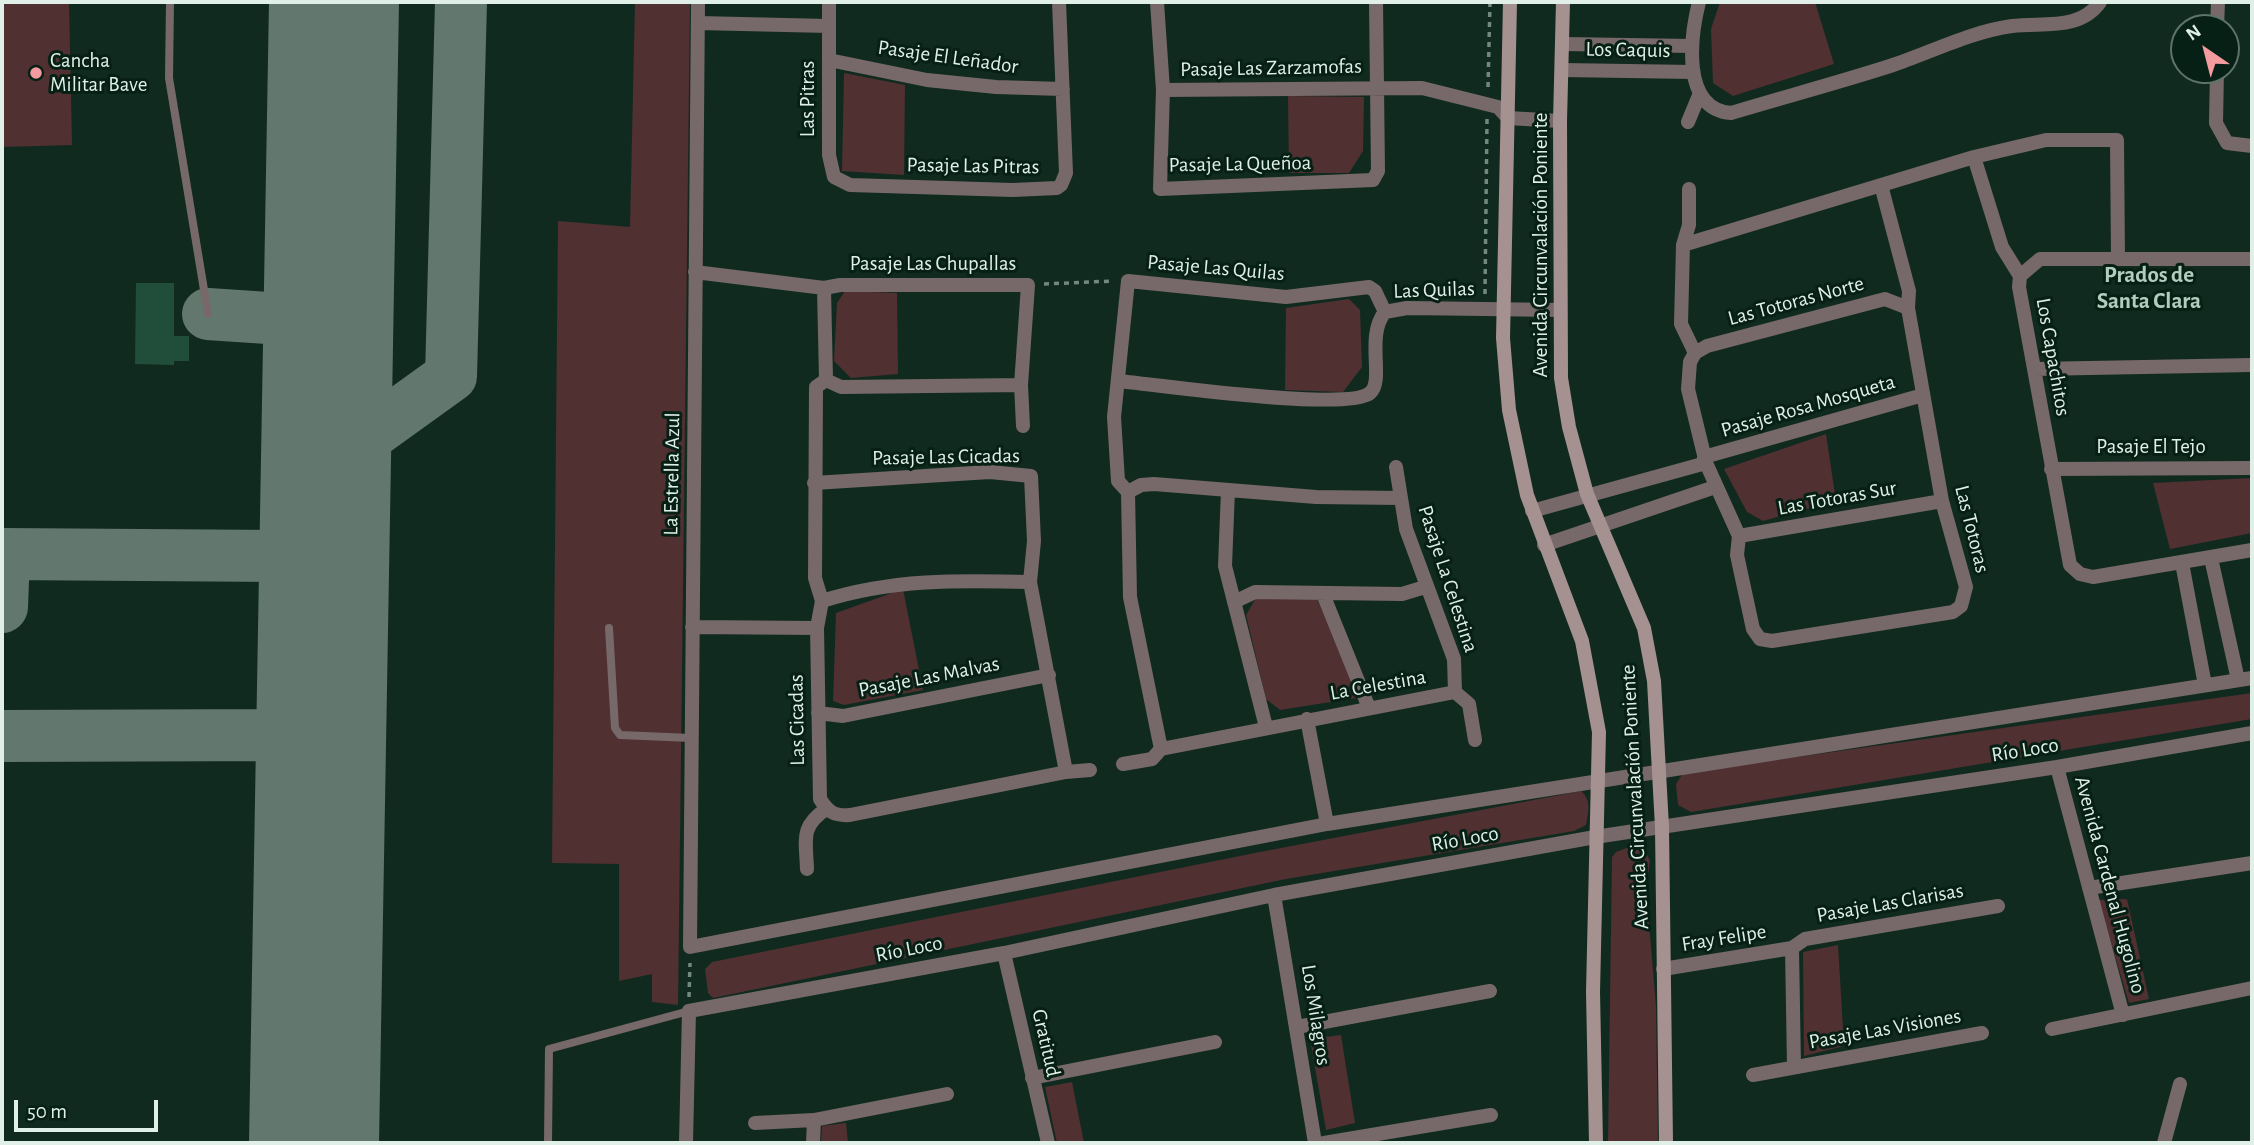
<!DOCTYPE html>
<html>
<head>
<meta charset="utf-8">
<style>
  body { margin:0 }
  #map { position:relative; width:2254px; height:1145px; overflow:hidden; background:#112a1f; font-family:"Alegreya Sans",sans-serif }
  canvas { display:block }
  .frame { position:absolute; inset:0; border:4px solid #e0efe7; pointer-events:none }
  .north { position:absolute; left:2170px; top:14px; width:70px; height:70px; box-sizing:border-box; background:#072016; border:2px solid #5e736a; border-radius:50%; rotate:325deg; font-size:19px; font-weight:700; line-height:28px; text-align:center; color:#e0efe7 }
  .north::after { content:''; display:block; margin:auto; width:24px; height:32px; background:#f49b9f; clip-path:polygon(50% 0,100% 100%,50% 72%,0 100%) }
  .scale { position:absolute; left:14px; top:1100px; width:144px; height:32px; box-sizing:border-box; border:4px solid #e0efe7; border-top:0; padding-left:9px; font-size:21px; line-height:24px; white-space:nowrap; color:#e0efe7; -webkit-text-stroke:5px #072016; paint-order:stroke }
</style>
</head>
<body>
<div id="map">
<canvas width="2254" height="1145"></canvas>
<div class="frame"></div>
<div class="north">N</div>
<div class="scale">50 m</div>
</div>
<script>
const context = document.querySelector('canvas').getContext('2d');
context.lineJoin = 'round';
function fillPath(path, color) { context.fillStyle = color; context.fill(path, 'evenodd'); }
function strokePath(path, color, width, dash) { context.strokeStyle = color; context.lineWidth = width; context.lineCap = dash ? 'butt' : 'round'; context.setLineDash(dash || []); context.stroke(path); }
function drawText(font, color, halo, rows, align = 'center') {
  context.font = font + ' "Alegreya Sans",sans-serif'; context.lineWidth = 6; context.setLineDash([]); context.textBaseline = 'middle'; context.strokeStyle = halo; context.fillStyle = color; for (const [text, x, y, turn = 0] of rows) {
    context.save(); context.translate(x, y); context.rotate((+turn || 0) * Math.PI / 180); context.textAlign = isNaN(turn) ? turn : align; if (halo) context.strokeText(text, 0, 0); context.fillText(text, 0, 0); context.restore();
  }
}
fillPath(new Path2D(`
  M2,2H69L72,145L2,147Z
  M635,2H690L678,1005L652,1002V974L619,981V864L552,863L558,221L630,227Z
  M1720,2H1815L1834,64L1733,96L1713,83L1711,29Z
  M844,73L905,85L904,175L842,171Z
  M1288,96L1364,97L1363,151L1349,173H1289Z
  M845,291L897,293L898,374L851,378L834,361L837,303Z
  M1349,299L1360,310L1362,367L1343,392L1285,390L1286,308Z
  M1826,434L1836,501L1763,521L1747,512L1724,469Z
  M2252,478V533L2170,549L2153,483Z
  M903,589L923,690L844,705L833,701L836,613Z
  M1256,598L1317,599L1354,679L1356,698L1280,710L1266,699L1246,615Z
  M2252,693V719L1691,812L1678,805L1676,784L1683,773Z
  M1581,791C1592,800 1588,813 1586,825L1574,831L1286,879L713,998L708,993L705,969L712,962L1260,852Z
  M1632,846L1646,852L1650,861L1646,888L1656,1006L1658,1143H1608L1612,857L1616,852Z
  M2127,899L2149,999L2129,1003L2098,900Z
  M1838,945L1844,1046L1804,1056L1803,952Z
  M1341,1035L1355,1123L1326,1130L1310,1039Z
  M1072,1082L1084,1143H1057L1045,1087Z
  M846,1123L848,1143H821L822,1126Z`), '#503031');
strokePath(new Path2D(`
  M208,314L328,322
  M326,466L451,376L461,2
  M279,556L296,562L324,586
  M2,607L4,554L279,556C297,550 308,537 324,528
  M280,735L294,743L321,768
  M2,736L280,735L303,724L321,705`), '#62786e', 52);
strokePath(new Path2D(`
  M314,1143L334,2`), '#62786e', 130);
fillPath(new Path2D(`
  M136,283H174V336H189V361H174V365L135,364Z`), '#214e3b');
strokePath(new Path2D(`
  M1488,87L1490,2
  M1044,284L1113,281
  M1485,294L1487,119
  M689,997L690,963`), '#73887e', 3.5, [5, 5]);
strokePath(new Path2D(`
  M170,2L169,78L208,314
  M609,628L615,728L620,735L691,738
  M548,1143L549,1049L689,1011`), '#77696a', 8);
strokePath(new Path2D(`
  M698,2L690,947L1327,824L2252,678
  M829,2V155L834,177L850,185L1013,190L1057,188L1061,185L1066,173L1059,2
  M1157,2L1163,90L1160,189L1373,180L1378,171L1376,2
  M1699,2C1691,34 1680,109 1731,113C1784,97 1837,83 1890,66C1930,53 1969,32 2012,26C2042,22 2080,31 2100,2
  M698,23L828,26
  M2217,28L2218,2
  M1563,44L1692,46
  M829,60L927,80L996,87L1063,89
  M1562,70L1693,72
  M2217,70L2216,123L2227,143L2252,146
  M1163,90L1422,88L1498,107L1508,118L1560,121
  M1688,122L1700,93
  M1974,157L2002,247L2020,276
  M1689,189V225L1683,245L1681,324L1695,353
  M1683,245L1974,157L2046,140H2117L2118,259
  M2252,259H2040L2020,276L2019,287L2070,565L2080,574L2093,577L2252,550
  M695,272L824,288L840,285H1028L1021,385L1023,426
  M824,288L826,380
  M1695,353L1690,362L1688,389L1706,463L1739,536L1737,555L1753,629L1760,639L1772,641L1953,612L1961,606L1966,587L1942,501L1908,308L1909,291L1881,185
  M1695,353L1707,346L1885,299L1908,308
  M2035,369L2252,365
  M826,380L816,387L815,578L822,601L817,628L820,799C828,812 834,816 850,815L1066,772L1090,770
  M826,380L841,387L1021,385
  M1119,381C1158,385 1347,412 1370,393C1385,381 1365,336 1385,312L1407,308L1560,310
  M1704,457L1923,395
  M1396,467L1406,529L1454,659L1455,692L1469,704L1475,740
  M2051,469L2252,468
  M814,483L990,472L1031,476L1034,541L1030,582L1066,772
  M1228,490L1225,566L1266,727
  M1128,492L1118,481L1114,417L1128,281L1286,297L1369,287L1375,291L1385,312
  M1128,492L1141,485L1154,484L1316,497L1400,498
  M1128,492L1130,597L1161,749
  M1532,511L1706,463
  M1739,536L1942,501
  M1544,545L1715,487
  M2211,558L2238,680
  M2182,563L2205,685
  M1323,594L1369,708
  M822,601C891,579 959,580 1030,582
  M1234,602L1255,592L1402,594L1425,587
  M692,627L817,628
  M818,713L843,716L1049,675
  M1307,719L1327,824
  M1123,764L1152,759L1161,749L1455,692
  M2057,767L2123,1015
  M807,869C806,839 800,827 826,809
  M2089,888L2252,863
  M1274,895L1315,1143
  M1792,948L1794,1067
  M1004,953L1048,1143
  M1663,969L1792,948L1805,939L1998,906
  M1297,1027L1490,991
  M2052,1029L2252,988
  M1753,1075L1982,1033
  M1032,1078L1215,1042
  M755,1123L814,1120L947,1094
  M686,1143L689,1011L1004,953L1274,895L1595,837L2057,767L2252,733
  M813,1143L814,1120
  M1324,1143L1491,1115
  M2164,1143L2180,1084`), '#77696a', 14);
strokePath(new Path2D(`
  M1510,2L1503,338L1509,410L1527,495L1582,641L1599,732L1593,992L1596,1143
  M1563,2L1560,121L1561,378L1569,427L1587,494L1644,628L1654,681L1662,827L1666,1143`), '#a69191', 14);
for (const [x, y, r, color] of [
  [36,73,7,"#f49b9f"]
]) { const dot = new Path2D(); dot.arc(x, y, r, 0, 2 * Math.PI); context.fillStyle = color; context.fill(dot); strokePath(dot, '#072016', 2.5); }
drawText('21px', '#e0efe7', '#072016', [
  ["Los Caquis",1628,50,1],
  ["Pasaje El Leñador",948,57,8],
  ["Pasaje Las Zarzamofas",1271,68,-1],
  ["Las Pitras",808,99,-90],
  ["Pasaje La Queñoa",1240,164,-1],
  ["Pasaje Las Pitras",973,166,1],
  ["Avenida Circunvalación Poniente",1541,245,-90],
  ["Pasaje Las Chupallas",933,264],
  ["Pasaje Las Quilas",1216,268,5],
  ["Las Quilas",1434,290,-2],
  ["Las Totoras Norte",1796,301,-15],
  ["Los Capachitos",2053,357,80],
  ["Pasaje Rosa Mosqueta",1808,406,-16],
  ["Pasaje El Tejo",2151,447],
  ["Pasaje Las Cicadas",946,457,-1],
  ["La Estrella Azul",672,474,-89],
  ["Las Totoras Sur",1837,498,-10],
  ["Las Totoras",1972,529,76],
  ["Pasaje La Celestina",1448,579,72],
  ["Pasaje Las Malvas",929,677,-11],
  ["La Celestina",1378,685,-10],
  ["Las Cicadas",797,720,-91],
  ["Río Loco",2025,750,-9],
  ["Avenida Circunvalación Poniente",1635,797,-93],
  ["Río Loco",1465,839,-10],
  ["Avenida Cardenal Hugolino",2110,885,75],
  ["Pasaje Las Clarisas",1890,903,-10],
  ["Fray Felipe",1724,938,-9],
  ["Río Loco",909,949,-11],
  ["Los Milagros",1316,1015,81],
  ["Pasaje Las Visiones",1885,1029,-10],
  ["Gratitud",1046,1043,77]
]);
drawText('21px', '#e0efe7', '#072016', [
  ["Cancha",50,61],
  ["Militar Bave",50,85]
], 'left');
drawText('bold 23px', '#b0cdbe', '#072016', [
  ["Prados de",2149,275],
  ["Santa Clara",2149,301]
]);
</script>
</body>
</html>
